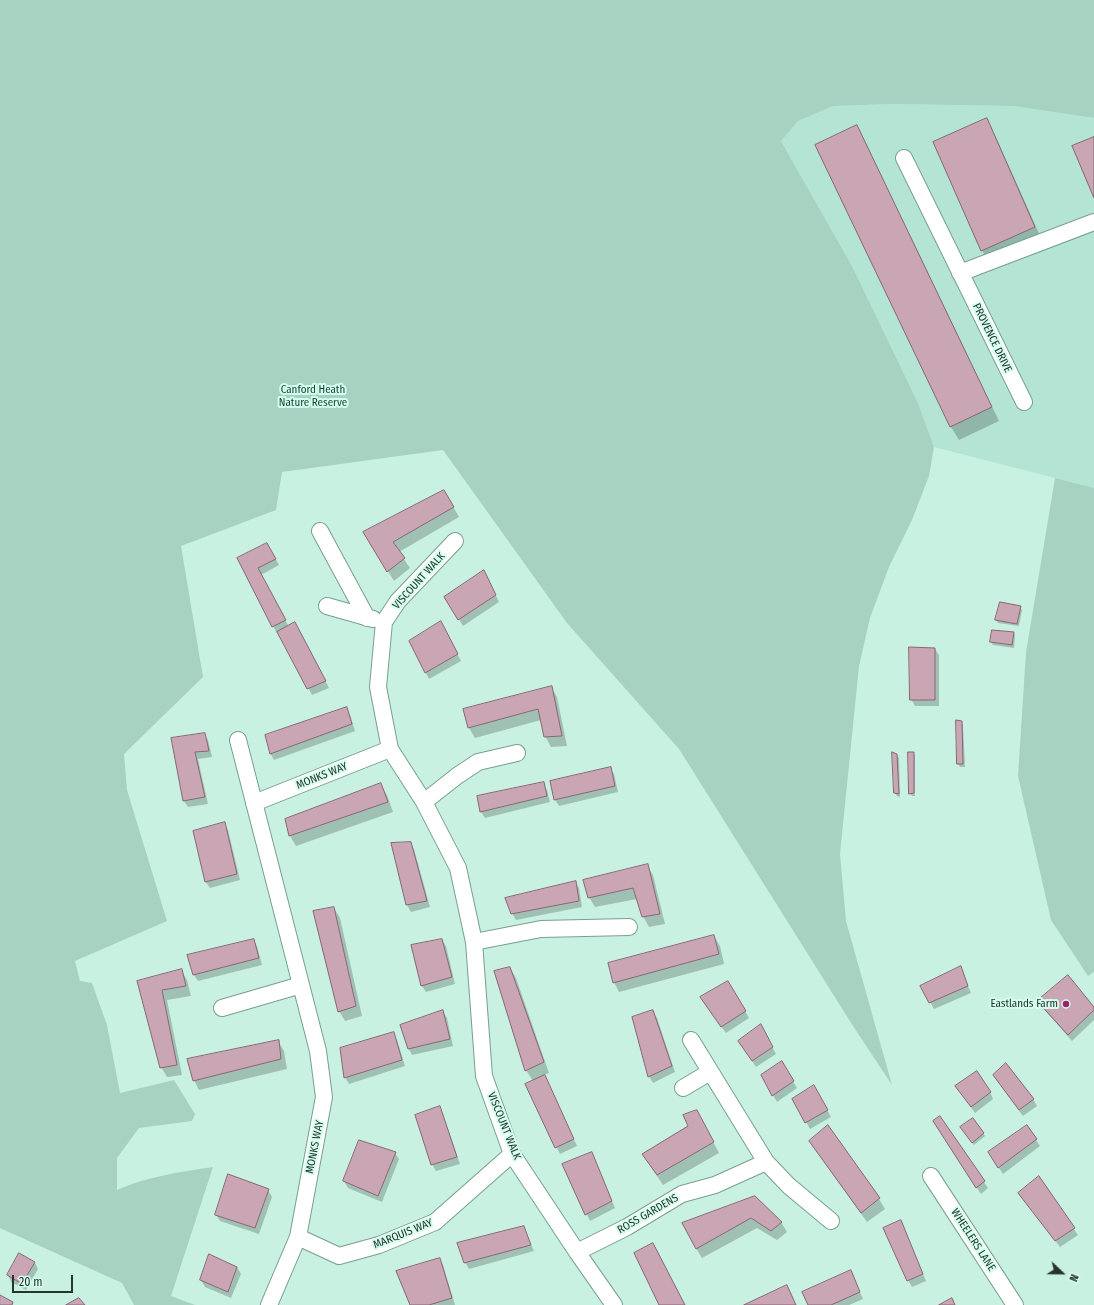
<!DOCTYPE html>
<html>
<head>
<meta charset="utf-8">
<style>
  body { margin:0 }
  #map { position:relative; width:1094px; height:1305px; overflow:hidden; background:#c8f1e2; font-family:"Fira Sans Condensed",sans-serif }
  canvas { display:block }
  .north { position:absolute; left:1042px; top:1253px; width:40px; height:40px; -webkit-text-stroke:3px #d5feef; paint-order:stroke; rotate:112deg; font-size:11px; font-weight:700; line-height:16px; text-align:center; color:#24342e }
  .north::after { content:''; display:block; margin:auto; width:14px; height:18px; background:#24342e; clip-path:polygon(50% 0,100% 100%,50% 72%,0 100%) }
  .scale { position:absolute; left:12px; top:1275px; width:61px; height:18px; box-sizing:border-box; border:2px solid #24342e; border-top:0; padding-left:5px; font-size:12px; line-height:14px; white-space:nowrap; color:#24342e; -webkit-text-stroke:3px #d5feef; paint-order:stroke }
</style>
</head>
<body>
<div id="map">
<canvas width="1094" height="1305"></canvas>
<div class="north">N</div>
<div class="scale">20 m</div>
</div>
<script>
const context = document.querySelector('canvas').getContext('2d');
context.lineJoin = 'round';
function fillPath(path, color) { context.fillStyle = color; context.fill(path, 'evenodd'); }
function strokePath(path, color, width, dash) { context.strokeStyle = color; context.lineWidth = width; context.lineCap = dash ? 'butt' : 'round'; context.setLineDash(dash || []); context.stroke(path); }
function drawText(font, color, halo, rows, align = 'center') {
  context.font = font + ' "Fira Sans Condensed",sans-serif'; context.lineWidth = 4; context.setLineDash([]); context.textBaseline = 'middle'; context.strokeStyle = halo; context.fillStyle = color; for (const [text, x, y, turn = 0] of rows) {
    context.save(); context.translate(x, y); context.rotate((+turn || 0) * Math.PI / 180); context.textAlign = isNaN(turn) ? turn : align; if (halo) context.strokeText(text, 0, 0); context.fillText(text, 0, 0); context.restore();
  }
}
fillPath(new Path2D(`
  M894,104L1013,106L1094,118V488L934,447L918,403L852,266L781,141L798,121L833,106Z`), '#b4e4d4');
fillPath(new Path2D(`
  M0,0H1094V118L1013,106L894,104L833,106L798,121L781,141L852,266L918,403L934,447L929,476L912,520L889,567L870,618L859,666L840,854L846,921L892,1085L853,1026L679,749L567,623L443,450L282,472L276,510L181,546L203,677L124,754L127,790L167,921L75,961L80,981L92,983L107,1025L120,1093L174,1080L195,1114L192,1121L139,1128L117,1158V1190C148,1176 181,1172 213,1167L171,1296L195,1305H134L122,1283L0,1228Z
  M1055,478L1094,488V972L1088,976L1051,920L1018,776L1026,652Z`), '#a7d2c2');
fillPath(new Path2D(`
  M987,119L994,133L1042,240L989,264L982,250Z
  M864,140L999,421L959,440L951,427L816,146Z
  M444,491L459,517L399,552L410,568L394,581L364,532Z
  M267,544L279,565L261,575L289,627L299,630L329,688L312,695L279,632L277,633L273,626L238,558Z
  M487,577L499,602L463,626L446,597Z
  M1020,607L1022,610L1019,626L998,623L996,620Z
  M445,629L461,661L429,679L411,642Z
  M1014,633L1015,636L1014,648L993,645L991,642Z
  M935,649L939,655V706H915L911,699Z
  M551,687L557,697L567,746L551,747L545,736L541,720L475,738L469,728Z
  M346,709L350,715L355,731L274,760L270,753Z
  M961,722L963,725L965,767H960L958,764Z
  M204,734L208,740L212,757L198,759L208,804L188,807L184,801L172,739Z
  M913,753L915,756V796H912L910,793Z
  M897,755L899,758L900,797L897,796L895,793Z
  M610,768L614,774L618,792L559,806L555,800Z
  M543,784L547,790L550,802L485,818L481,812L478,797Z
  M381,785L387,795L393,812L296,846L290,836L286,819Z
  M224,823L228,830L240,880L210,888L206,882Z
  M410,843L414,849L430,907L411,912L407,905L392,844Z
  M647,865L653,875L665,924L649,927L643,916L637,899L595,907L589,897Z
  M575,882L579,888L582,907L516,920L512,913Z
  M334,908L340,918L362,1016L345,1021L339,1011Z
  M714,936L720,946L724,964L619,992L614,982Z
  M253,940L257,946L262,965L198,981L194,975Z
  M442,940L446,946L455,984L426,992L422,986L412,946Z
  M510,968L516,978L549,1073L544,1075L577,1146L560,1154L526,1084L533,1081L526,1070Z
  M960,968L971,993L934,1009L930,1002Z
  M181,970L187,980L191,996L167,1000L182,1075L167,1077L161,1067L139,982Z
  M728,982L749,1018L726,1033L705,1004Z
  M1038,1001L1094,1008V1020L1072,1041L1042,1007Z
  M653,1011L657,1018L675,1072L653,1083L649,1076Z
  M443,1012L447,1018L453,1046L412,1055L409,1049Z
  M764,1032L776,1054L756,1067L743,1047Z
  M393,1034L397,1040L405,1066L349,1084L345,1077Z
  M278,1041L284,1051L287,1069L199,1090L194,1080Z
  M782,1063L797,1088L777,1102L762,1076Z
  M998,1082L1033,1099L1037,1106L1023,1116Z
  M814,1086L831,1117L810,1129L793,1099Z
  M956,1086L990,1092L993,1099L975,1113Z
  M439,1107L443,1114L460,1164L436,1171L432,1164Z
  M973,1119L985,1136L974,1145L963,1130Z
  M702,1121L719,1153L663,1185L643,1155Z
  M1027,1126L1040,1146L1003,1174L993,1159Z
  M938,1128L984,1182L988,1188L981,1194Z
  M810,1141L879,1199L885,1209L867,1222L816,1151Z
  M395,1153L399,1159L382,1202L348,1188L344,1181Z
  M592,1153L615,1208L590,1221L564,1165Z
  M1038,1178L1078,1235L1060,1247L1023,1199Z
  M268,1190L272,1197L259,1234L220,1221L216,1215Z
  M754,1197L781,1222L787,1232L777,1240L757,1228L702,1258L696,1248Z
  M901,1221L926,1281L912,1287L908,1280Z
  M523,1227L534,1251L469,1269L465,1262Z
  M440,1259L443,1265L455,1305H411Z
  M35,1263L38,1269L26,1290L11,1282L8,1275Z
  M237,1267L241,1274L231,1298L205,1287L201,1280Z
  M850,1271L863,1299L849,1305H809Z`), '#0003');
const building = new Path2D(`
  M987,118L1035,227L981,251L933,142Z
  M857,125L992,407L950,427L815,145Z
  M1094,137V198L1072,146Z
  M444,490L454,507L393,542L405,558L387,572L363,532Z
  M267,543L276,559L258,568L286,620L272,627L237,558Z
  M484,570L496,595L458,620L444,597Z
  M1000,602L1021,606L1017,624L995,620Z
  M441,621L458,654L425,673L409,641Z
  M295,622L326,681L307,689L277,632Z
  M992,630L1014,632L1012,645L990,642Z
  M909,647L935,648V700H910Z
  M552,686L562,736L544,737L538,709L468,728L463,709Z
  M347,707L352,724L270,754L265,735Z
  M956,720L962,721L963,764H957Z
  M205,733L209,751L195,752L205,797L183,801L171,738Z
  M892,752L897,754L899,794L894,793Z
  M908,752H914V793L909,794Z
  M611,767L615,786L554,800L550,781Z
  M544,782L547,796L480,812L477,796Z
  M381,783L388,802L289,836L285,819Z
  M225,822L237,874L205,882L193,831Z
  M411,842L427,901L406,905L391,843Z
  M648,864L660,914L642,917L633,888L588,898L583,880Z
  M576,881L579,901L511,914L505,898Z
  M334,907L356,1006L338,1012L313,911Z
  M714,935L719,954L613,983L608,963Z
  M254,939L259,958L193,975L187,955Z
  M442,939L452,977L421,986L411,945Z
  M961,966L968,986L929,1003L920,986Z
  M510,967L544,1062L525,1071L494,971Z
  M182,969L186,986L162,990L177,1065L160,1068L137,981Z
  M1068,975L1094,1007V1010L1068,1035L1037,1001Z
  M728,981L746,1011L721,1027L700,997Z
  M443,1010L450,1039L408,1049L400,1025Z
  M653,1010L672,1066L648,1077L632,1017Z
  M761,1024L773,1047L752,1061L738,1041Z
  M394,1032L402,1060L344,1078L340,1048Z
  M279,1040L281,1059L193,1081L187,1059Z
  M782,1061L794,1081L772,1096L761,1075Z
  M1006,1063L1034,1099L1019,1110L993,1075Z
  M977,1071L991,1092L971,1107L955,1086Z
  M545,1075L574,1139L555,1148L525,1084Z
  M814,1085L828,1110L805,1123L792,1099Z
  M440,1106L457,1157L431,1165L415,1115Z
  M697,1110L714,1142L657,1175L642,1154L688,1126L683,1115Z
  M940,1116L985,1181L976,1188L933,1121Z
  M973,1118L984,1133L972,1143L960,1127Z
  M828,1125L880,1198L861,1213L809,1141Z
  M1027,1125L1037,1139L998,1168L988,1152Z
  M359,1140L396,1152L378,1196L343,1181Z
  M592,1152L612,1201L585,1215L562,1164Z
  M228,1174L269,1189L255,1228L215,1215Z
  M1039,1176L1075,1228L1055,1241L1018,1193Z
  M755,1196L782,1222L771,1231L751,1218L696,1249L682,1223Z
  M901,1220L923,1274L907,1281L883,1228Z
  M524,1226L531,1245L464,1263L457,1243Z
  M653,1243L685,1305H659L634,1253Z
  M19,1253L35,1262L22,1284L7,1275Z
  M209,1254L237,1267L228,1292L200,1280Z
  M440,1258L452,1298L429,1305H410L396,1271Z
  M851,1270L860,1292L831,1305H808L802,1292Z
  M787,1285L796,1305H744Z
  M0,1295L13,1302L12,1305H0Z
  M79,1298L85,1305H66Z
  M952,1298L955,1305H939Z`);
fillPath(building, '#caa6b5');
strokePath(building, '#876674', 1);
const minor = new Path2D(`
  M904,158L1024,402
  M960,273L1094,222
  M320,531L367,618
  M455,541L398,601L384,622L378,687L390,749L424,802L458,868L474,942L484,1076L512,1154L577,1252L614,1305
  M327,606L373,619
  M238,740L318,1051L324,1097L298,1237L269,1305
  M424,802L457,776L478,762L517,753
  M254,803L390,749
  M474,942L541,929L629,927
  M222,1008L301,985
  M691,1040L766,1162L789,1186L831,1221
  M683,1088L710,1072
  M931,1176L1015,1305
  M298,1237L339,1256L379,1245L435,1222L512,1154
  M577,1252L627,1227L682,1194L715,1185L766,1162`);
strokePath(minor, '#799f91', 18);
strokePath(minor, '#fff', 16);
for (const [x, y, r, color] of [
  [1066,1004,4,"#a31e6c"]
]) { const dot = new Path2D(); dot.arc(x, y, r, 0, 2 * Math.PI); context.fillStyle = color; context.fill(dot); strokePath(dot, '#d5feef', 1.5); }
drawText('11px', '#24342e', '#d5feef', [
  ["PROVENCE DRIVE",992,338,64],
  ["VISCOUNT WALK",419,581,-48],
  ["MONKS WAY",322,776,-22],
  ["VISCOUNT WALK",504,1126,68],
  ["MONKS WAY",315,1147,-79],
  ["ROSS GARDENS",648,1214,-30],
  ["MARQUIS WAY",403,1234,-22],
  ["WHEELERS LANE",973,1240,57]
]);
drawText('11px', '#174739', '#d5feef', [
  ["Canford Heath",313,390],
  ["Nature Reserve",313,403]
]);
drawText('11px', '#24342e', '#d5feef', [
  ["Eastlands Farm",1058,1004]
], 'right');
</script>
</body>
</html>
